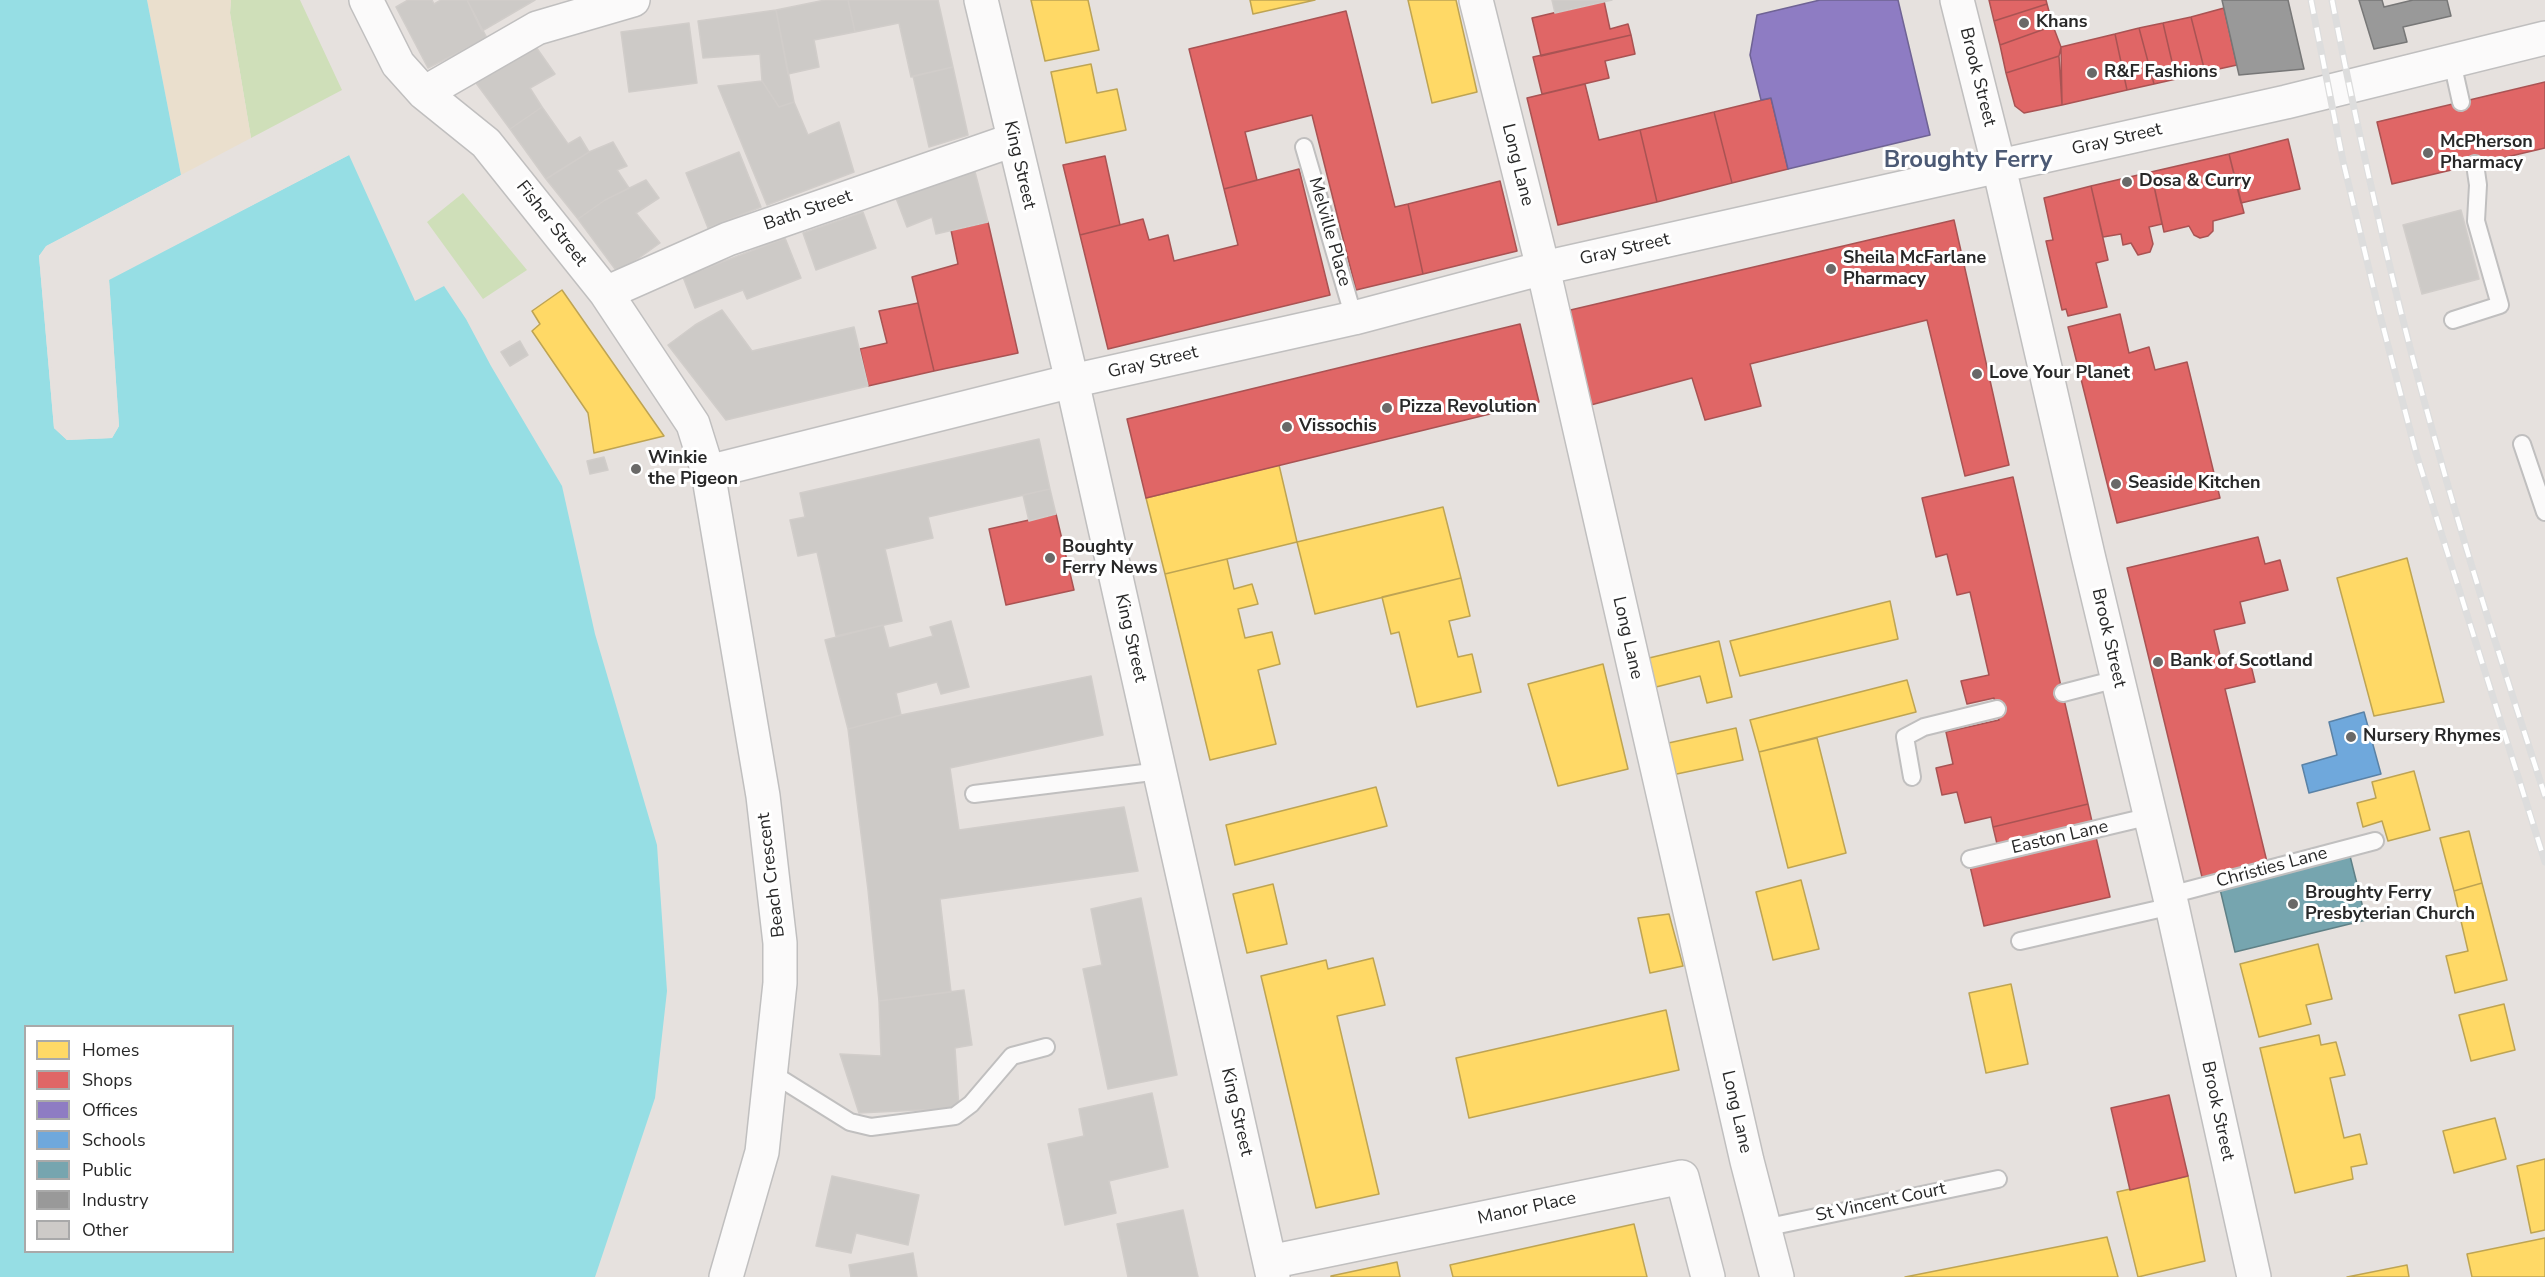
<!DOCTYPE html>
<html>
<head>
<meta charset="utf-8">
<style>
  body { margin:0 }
  #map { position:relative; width:2545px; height:1277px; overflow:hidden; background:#e6e1de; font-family:"Nunito Sans",sans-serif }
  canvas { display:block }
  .legend { position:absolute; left:24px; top:1025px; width:210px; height:228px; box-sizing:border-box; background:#fff; border:2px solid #a9a9a9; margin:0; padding:8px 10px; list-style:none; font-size:18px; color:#282828 }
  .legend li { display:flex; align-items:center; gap:12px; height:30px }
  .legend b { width:30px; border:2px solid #a9a9a9 }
</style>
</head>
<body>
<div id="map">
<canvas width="2545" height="1277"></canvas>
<ul class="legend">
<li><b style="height:16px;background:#ffd966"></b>Homes</li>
<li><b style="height:16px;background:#e06666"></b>Shops</li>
<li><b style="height:16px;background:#8e7cc3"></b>Offices</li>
<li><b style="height:16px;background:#6fa8dc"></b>Schools</li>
<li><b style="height:16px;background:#76a5af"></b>Public</li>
<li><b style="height:16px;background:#999"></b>Industry</li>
<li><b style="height:16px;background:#cdcac7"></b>Other</li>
</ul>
</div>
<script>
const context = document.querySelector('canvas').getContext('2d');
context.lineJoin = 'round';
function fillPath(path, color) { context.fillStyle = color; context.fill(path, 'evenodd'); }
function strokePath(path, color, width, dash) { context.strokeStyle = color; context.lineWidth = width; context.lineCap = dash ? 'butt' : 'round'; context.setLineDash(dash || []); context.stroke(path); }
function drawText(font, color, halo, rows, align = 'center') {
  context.font = font + ' "Nunito Sans",sans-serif'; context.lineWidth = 6; context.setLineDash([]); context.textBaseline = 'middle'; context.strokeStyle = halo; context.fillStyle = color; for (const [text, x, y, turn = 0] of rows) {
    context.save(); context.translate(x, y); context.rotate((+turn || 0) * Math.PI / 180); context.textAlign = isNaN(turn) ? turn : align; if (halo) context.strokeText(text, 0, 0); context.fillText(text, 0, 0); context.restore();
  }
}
fillPath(new Path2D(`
  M231,0H300L342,90L251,138L230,13Z
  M463,193L527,270L483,299L427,222Z`), '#cfdfb9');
fillPath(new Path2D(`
  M147,0H231L230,13L251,138L181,175Z`), '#eadfcd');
fillPath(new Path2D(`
  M0,0H147L181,175L47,246L39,256L54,428L67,440L112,438L119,426L109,280L349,155L415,301L444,286L466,319L491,366L562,486L595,634L657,845L667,991L655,1098L595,1277H0ZM26,1026H232V1252H26Z`), '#96dee4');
fillPath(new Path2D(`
  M347,152L349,155L109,279L119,426L112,438L67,440L54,428L39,256L46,246L183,174L182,178L49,248L42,257L57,426L68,437L110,435L116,425L106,278Z`), '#e6e1de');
const homes = new Path2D(`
  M1031,0H1088L1099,50L1045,61Z
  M1250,0H1315L1253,14Z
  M1408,0H1456L1477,92L1432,103Z
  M1091,64L1097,93L1117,89L1126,130L1066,143L1051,72Z
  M562,290L664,436L594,453L588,413L532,331L540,324L532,311Z
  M1279,465L1297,542L1165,574L1146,498Z
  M1443,507L1461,578L1315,614L1297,542Z
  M2407,558L2444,702L2374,716L2337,578Z
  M1227,559L1234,589L1252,584L1258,604L1238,609L1245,638L1272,632L1280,664L1258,670L1276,744L1210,760L1165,574Z
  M1461,578L1470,616L1449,621L1458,657L1472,654L1481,692L1417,707L1399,632L1391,634L1382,597Z
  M1890,601L1898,639L1740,676L1730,641Z
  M1719,641L1732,697L1707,703L1700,676L1652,688L1645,659Z
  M1603,664L1628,769L1558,786L1528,684Z
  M1907,680L1916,712L1759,752L1750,720Z
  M1736,728L1743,760L1672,775L1664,744Z
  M1817,738L1846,853L1788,868L1759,752Z
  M2414,771L2430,830L2388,841L2382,821L2363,827L2357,803L2376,798L2372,782Z
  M1376,787L1387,826L1235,865L1226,825Z
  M2469,831L2482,883L2454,891L2440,838Z
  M1801,880L1819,949L1773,960L1756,892Z
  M2482,883L2507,980L2455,993L2446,956L2468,951L2454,891Z
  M1273,884L1287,944L1247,953L1233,894Z
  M1669,914L1683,966L1650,973L1638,918Z
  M2318,944L2332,999L2306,1005L2311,1024L2259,1037L2240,964Z
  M1373,958L1385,1005L1337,1016L1379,1194L1316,1208L1261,976L1326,960L1328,969Z
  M2011,984L2028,1064L1986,1073L1969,993Z
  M2504,1004L2515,1050L2471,1061L2459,1015Z
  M1666,1010L1679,1070L1469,1118L1456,1058Z
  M2319,1035L2321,1045L2336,1042L2345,1075L2330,1078L2344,1138L2360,1134L2367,1164L2351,1167L2353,1179L2295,1193L2260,1048Z
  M2495,1118L2506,1159L2454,1173L2443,1131Z
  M2545,1159V1230L2531,1233L2517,1166Z
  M2188,1176L2205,1261L2138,1277L2117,1192Z
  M1634,1224L1647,1277H1453L1450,1265Z
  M2107,1237L2118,1277H1905Z
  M2545,1238V1277H2472L2467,1254Z
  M1397,1262L1400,1277H1331V1276Z
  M2407,1265L2409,1277H2347Z`);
fillPath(homes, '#ffd966');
strokePath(homes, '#bea453', 1.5);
const shops = new Path2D(`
  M1989,0H2046L2047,4L1994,21Z
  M1604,1L1610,29L1628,24L1631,35L1541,56L1532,18Z
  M2047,4L2053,26L2000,45L1994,21Z
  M2224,8L2237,65L2205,72L2191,17Z
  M1346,11L1395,207L1408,204L1423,274L1356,290L1312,115L1245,132L1257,180L1224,189L1189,49Z
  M2191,17L2205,72L2176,79L2163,23Z
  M2163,23L2176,79L2154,84L2139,28Z
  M2053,26L2061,47L2059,56L2006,73L2000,45Z
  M2139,28L2154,84L2127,90L2115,34Z
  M2115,34L2127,90L2062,105L2061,47Z
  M1631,35L1635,54L1605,61L1609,78L1542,94L1533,57Z
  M2059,56L2062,105L2024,113L2015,106L2006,73Z
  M2545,82V148L2392,184L2377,122Z
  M1585,84L1599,140L1640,130L1657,202L1558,225L1527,98Z
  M1771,98L1788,169L1732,183L1714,112Z
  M1714,112L1732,183L1657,202L1640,130Z
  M2288,139L2300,189L2241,203L2229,154Z
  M2229,154L2244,213L2213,221V231L2208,236L2200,238L2194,235L2189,226L2164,232L2151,172Z
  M1105,156L1120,225L1080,235L1063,165Z
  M1299,169L1330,295L1108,349L1080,235L1143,219L1149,240L1168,235L1174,261L1238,245L1224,189Z
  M2151,172L2162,224L2149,227L2153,244L2150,252L2138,255L2131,243L2123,245L2121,234L2103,237L2091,186Z
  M1500,181L1517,251L1423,274L1408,204Z
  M2091,186L2108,260L2096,263L2107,307L2068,316L2066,309L2062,310L2046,241L2053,240L2044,198Z
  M1954,220L2009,465L1965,476L1927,320L1750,364L1761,406L1705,420L1692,378L1587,406L1562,312Z
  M988,222L1018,353L934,371L912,277L958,264L951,230Z
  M918,303L934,371L868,386L860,349L887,343L879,311Z
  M2120,314L2129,353L2149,347L2155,370L2187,362L2220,498L2117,523L2068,327Z
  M1520,324L1539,402L1146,498L1127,419Z
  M2013,477L2088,804L1993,827L1991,817L1965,823L1957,792L1942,795L1936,768L1953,764L1946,732L1999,720L1994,698L1967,704L1961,681L1989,675L1970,592L1957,595L1947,554L1936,557L1922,498Z
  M1056,514L1074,590L1006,605L989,529Z
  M2258,537L2265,564L2280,560L2288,590L2240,602L2245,623L2214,630L2223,668L2250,661L2255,682L2225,689L2267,862L2202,877L2127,568Z
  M2088,804L2093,826L1998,848L1993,827Z
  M2096,837L2110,897L1984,926L1970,866Z
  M2169,1095L2188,1176L2130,1190L2111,1108Z`);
fillPath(shops, '#e06666');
strokePath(shops, '#a95353', 1.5);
const offices = new Path2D(`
  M1820,0H1898L1930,135L1788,169L1771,98L1761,100L1750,55L1757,15Z`);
fillPath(offices, '#8e7cc3');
strokePath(offices, '#6f6394', 1.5);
const schools = new Path2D(`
  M2364,712L2381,774L2309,793L2302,765L2337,755L2329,722Z`);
fillPath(schools, '#6fa8dc');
strokePath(schools, '#5a82a6', 1.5);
const public = new Path2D(`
  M2350,856L2366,920L2235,952L2220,889Z`);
fillPath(public, '#76a5af');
strokePath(public, '#5f8086', 1.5);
const industry = new Path2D(`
  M2222,0H2288L2304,69L2239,75Z
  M2359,0H2382L2384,7L2413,0H2447L2451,16L2403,27L2407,42L2374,49Z`);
fillPath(industry, '#999');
strokePath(industry, '#777', 1.5);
const building = new Path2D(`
  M408,0H432L434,4L441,0H467L487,38L428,68L396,7Z
  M467,0H535L482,31Z
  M825,0H848L855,32L814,40L819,67L788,74L776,10Z
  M848,0H938L953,67L911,77L899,23L855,32Z
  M1552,0H1612L1555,13Z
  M776,10L794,102L779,107L762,81L760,54L703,58L698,21Z
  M689,23L697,83L629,92L621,32Z
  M536,47L555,74L530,88L542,107L510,129L476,83Z
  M953,67L968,135L929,147L913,76Z
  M762,81L779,107L794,102L808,135L839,122L854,172L767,205L718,86Z
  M542,107L568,144L580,137L589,152L546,179L510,129Z
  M613,142L627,166L617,170L629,188L605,200L578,219L546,179L589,152Z
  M739,152L761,207L708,228L686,173Z
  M974,168L988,222L936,234L932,217L907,227L896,198Z
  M646,180L659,198L636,213L660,243L618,273L578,219L605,200Z
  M2461,210L2479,279L2422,294L2403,225Z
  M863,212L876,248L816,270L803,233Z
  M785,238L801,278L747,299L743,290L695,308L683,277Z
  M722,310L752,351L854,327L868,386L726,420L668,345L695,325Z
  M520,341L528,355L510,366L501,352Z
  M1039,439L1050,489L928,517L933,538L885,549L902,621L836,636L817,552L798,556L790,520L805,517L800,493Z
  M604,457L608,470L590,474L587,461Z
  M1050,489L1056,514L1029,521L1023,495Z
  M951,621L969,687L941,694L937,682L896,693L901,715L848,729L825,640L883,625L889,648L933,636L930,627Z
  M1091,676L1103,735L950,768L959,830L1124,807L1138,871L940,899L951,992L879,1001L868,890L848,729L901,715Z
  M1141,898L1177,1075L1108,1089L1083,969L1102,965L1091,909Z
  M964,990L972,1045L955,1048L959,1108L859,1113L840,1054L881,1056L879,1001Z
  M1152,1093L1168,1167L1109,1181L1116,1213L1065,1225L1048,1144L1084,1136L1079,1109Z
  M832,1176L919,1195L908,1245L856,1233L851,1253L816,1246Z
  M1183,1210L1198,1277H1128L1117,1224Z
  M913,1253L917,1277H851L849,1265Z`);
fillPath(building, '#cdcac7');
strokePath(building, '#d1cdca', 1.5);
const lane = new Path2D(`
  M2452,62L2461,102
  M1304,147L1354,318
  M2453,320L2500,305L2476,221L2478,185L2475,164
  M2522,444L2545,512
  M2063,693L2117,679
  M1912,777L1905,737L1924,727L1997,709
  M974,794L1160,771
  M1970,859L2151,816
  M2170,895L2375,841
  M2020,941L2172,906
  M770,1072L850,1122L871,1127L955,1116L971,1104L1012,1056L1046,1047
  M1764,1228L1998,1179`);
const street = new Path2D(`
  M366,0L398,64L424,93L486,143L606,293L693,424L708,472L763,796L780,943V983L762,1152L726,1277
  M981,0L1072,381L1273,1277
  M1476,0L1543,268L1747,1161L1777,1277
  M1957,0L1999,167L2088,555L2172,906L2254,1277
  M424,93L537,28L633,0
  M606,293L728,239L1013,140
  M708,472L1072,381L1354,318L1543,268L2286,102L2545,38
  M1270,1262L1682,1177L1708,1277`);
strokePath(lane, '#c0bfbf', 20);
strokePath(street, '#c0bfbf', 36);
strokePath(lane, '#fbfafa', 16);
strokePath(street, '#fbfafa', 33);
const rail = new Path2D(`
  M2311,0L2343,161L2379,311L2416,453L2545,862
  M2332,0C2362,153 2396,304 2439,454C2471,569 2508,682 2545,796`);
strokePath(rail, '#ddd', 7);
strokePath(rail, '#fff', 4.5, [14]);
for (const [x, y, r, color] of [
  [2024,23,6,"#6a6968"],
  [2092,73,6,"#6a6968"],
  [2428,153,6,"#6a6968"],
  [2127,182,6,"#6a6968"],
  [1831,269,6,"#6a6968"],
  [1977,374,6,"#6a6968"],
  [1387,408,6,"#6a6968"],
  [1287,427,6,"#6a6968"],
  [636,469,6,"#6a6968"],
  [2116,484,6,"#6a6968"],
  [1050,558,6,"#6a6968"],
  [2158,662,6,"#6a6968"],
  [2351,737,6,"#6a6968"],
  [2293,904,6,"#6a6968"]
]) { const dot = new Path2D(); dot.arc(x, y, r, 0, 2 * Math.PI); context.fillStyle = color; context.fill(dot); strokePath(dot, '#fff', 2); }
drawText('bold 18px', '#282828', '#fff', [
  ["Khans",2036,23],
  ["R&F Fashions",2104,73],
  ["McPherson",2440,143],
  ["Pharmacy",2440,164],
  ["Dosa & Curry",2139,182],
  ["Sheila McFarlane",1843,259],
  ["Pharmacy",1843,280],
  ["Love Your Planet",1989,374],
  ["Pizza Revolution",1399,408],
  ["Vissochis",1299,427],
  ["Winkie",648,459],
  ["the Pigeon",648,480],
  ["Seaside Kitchen",2128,484],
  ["Boughty",1062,548],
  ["Ferry News",1062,569],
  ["Bank of Scotland",2170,662],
  ["Nursery Rhymes",2363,737],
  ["Broughty Ferry",2305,894],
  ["Presbyterian Church",2305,915]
], 'left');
drawText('18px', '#282828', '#fff', [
  ["Brook Street",1977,77,76],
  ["Gray Street",2117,140,-13],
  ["King Street",1019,165,77],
  ["Long Lane",1517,165,76],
  ["Bath Street",808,211,-19],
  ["Fisher Street",551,224,52],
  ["Melville Place",1329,232,74],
  ["Gray Street",1625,250,-13],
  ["Gray Street",1153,363,-13],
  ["King Street",1130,638,77],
  ["Long Lane",1627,638,77],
  ["Brook Street",2108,638,77],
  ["Easton Lane",2060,838,-13],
  ["Christies Lane",2272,868,-15],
  ["Beach Crescent",772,875,-97],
  ["Brook Street",2217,1111,78],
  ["King Street",1236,1112,77],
  ["Long Lane",1736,1112,77],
  ["St Vincent Court",1881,1203,-12],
  ["Manor Place",1527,1209,-12]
]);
drawText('bold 24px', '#4c5a75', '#fff', [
  ["Broughty Ferry",1968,161]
]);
</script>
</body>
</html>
